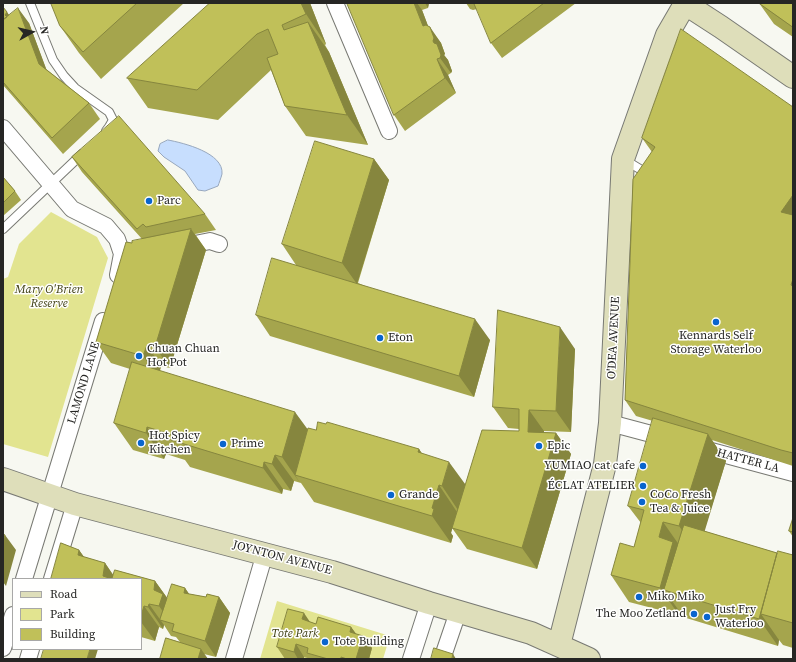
<!DOCTYPE html>
<html>
<head>
<meta charset="utf-8">
<style>
  body { margin:0 }
  #map { position:relative; width:796px; height:662px; overflow:hidden; background:#f7f8f1; font-family:"Source Serif 4",serif }
  canvas { display:block }
  .frame { position:absolute; inset:0; border:4px solid #262624; pointer-events:none }
  .legend { position:absolute; left:12px; top:578px; width:130px; height:72px; box-sizing:border-box; background:#fffffe; border:1px solid #a8a8a7; margin:0; padding:5px 7px; list-style:none; font-size:12px; color:#262624 }
  .legend li { display:flex; align-items:center; gap:8px; height:20px }
  .legend b { width:20px; border:1px solid #a8a8a7 }
  .north { position:absolute; left:12px; top:12px; width:40px; height:40px; -webkit-text-stroke:3px #fffffe; paint-order:stroke; rotate:82deg; font-size:11px; font-weight:700; line-height:16px; text-align:center; color:#262624 }
  .north::after { content:''; display:block; margin:auto; width:14px; height:18px; background:#262624; clip-path:polygon(50% 0,100% 100%,50% 72%,0 100%) }
</style>
</head>
<body>
<div id="map">
<canvas width="796" height="662"></canvas>
<div class="frame"></div>
<ul class="legend">
<li><b style="height:5px;background:#dedeba"></b>Road</li>
<li><b style="height:11px;background:#e2e490"></b>Park</li>
<li><b style="height:11px;background:#c0c059"></b>Building</li>
</ul>
<div class="north">N</div>
</div>
<script>
const context = document.querySelector('canvas').getContext('2d');
context.lineJoin = 'round';
function fillPath(path, color) { context.fillStyle = color; context.fill(path, 'evenodd'); }
function strokePath(path, color, width, dash) { context.strokeStyle = color; context.lineWidth = width; context.lineCap = dash ? 'butt' : 'round'; context.setLineDash(dash || []); context.stroke(path); }
function drawText(font, color, halo, rows, align = 'center') {
  context.font = font + ' "Source Serif 4",serif'; context.lineWidth = 3; context.setLineDash([]); context.textBaseline = 'middle'; context.strokeStyle = halo; context.fillStyle = color; for (const [text, x, y, turn = 0] of rows) {
    context.save(); context.translate(x, y); context.rotate((+turn || 0) * Math.PI / 180); context.textAlign = isNaN(turn) ? turn : align; if (halo) context.strokeText(text, 0, 0); context.fillText(text, 0, 0); context.restore();
  }
}
fillPath(new Path2D(`
  M51,212L97,237L108,258L48,457L3,444V279L8,277L19,244Z
  M277,601L390,636L383,659H260Z`), '#e2e490');
const water = new Path2D(`
  M168,140C184,143 224,153 222,174C221,178 219,183 218,186L205,191L198,190L185,171L164,157L158,151L160,144Z`);
fillPath(water, '#c7defe');
strokePath(water, '#97a7bd', 1);
const lane = new Path2D(`
  M30,3L53,60L64,76L75,88L109,112L113,120L109,127L106,131
  M625,160L648,174
  M3,229L82,154`);
const street = new Path2D(`
  M335,3L389,131
  M3,128L72,209L106,226L117,239L122,254L118,275
  M180,247L210,241L219,244
  M610,423L670,439
  M700,448L793,473
  M24,579L103,321
  M52,579L75,504
  M3,648L13,615
  M28,659L31,649
  M234,659L265,553
  M411,659L429,603
  M442,659L458,612`);
const secondary = new Path2D(`
  M684,3L721,27L793,77
  M3,479L75,504L332,572L429,603L531,633L589,659
  M559,645L605,464L610,423L623,159L667,35L685,4`);
strokePath(lane, '#787973', 10);
strokePath(street, '#787973', 18);
strokePath(secondary, '#787973', 24);
strokePath(lane, '#fff', 8);
strokePath(street, '#fff', 16);
strokePath(secondary, '#dedeba', 22);
fillPath(new Path2D(`
  M51,3H184L101,79L79,53L60,26Z
  M210,3H310L326,44L325,45L329,52L368,145L306,136L285,106L271,70L218,120L148,108L127,78Z
  M347,3H429L428,8L422,10L428,26L441,43L445,54L444,55L448,60L452,71L451,73L448,75L456,93L405,131L394,115Z
  M466,3H576L502,58L491,43L477,9L473,10L470,9Z
  M759,3H793V37L774,24Z
  M3,7L9,15L29,23L46,69L89,103L100,119L63,154L3,85Z
  M793,107V466L712,440L726,461L704,531L777,553L793,555V648L783,645L779,640L778,646L683,617L680,612L679,615L629,602L611,575L634,547L641,523L628,506L653,421L636,416L625,400L652,152L642,138Z
  M72,157L205,214L216,230L195,234L206,250L170,368L161,366L160,371L308,430H316L419,449L422,454L465,485L519,431V429L508,428L493,407L575,349L571,432L544,431V432L556,433L571,454L537,569L467,549L452,528L451,533L453,536L451,543L314,502L301,483L294,481L291,491L283,489L282,494L190,467L185,460L166,454L164,459L133,450L114,423L130,369L111,363L96,342L132,243L142,239L82,172Z
  M374,159L389,180L358,283L490,340L474,397L270,336L256,315L296,265L282,244Z
  M3,177L15,191L21,200L3,216Z
  M793,518V537L789,531Z
  M61,543L79,550L84,557L105,563L113,575L115,570L155,581L168,599L172,584L185,588L189,594L206,597L207,594L219,597L230,613L216,657L204,654L208,659H160L166,638L180,642L176,637L171,636L164,625L163,629L159,627L155,641L141,637V579H51Z
  M310,622L316,624L351,627L356,634L372,648L369,659H311L304,657V659H285L277,647Z`), '#a5a54d');
fillPath(new Path2D(`
  M301,3H310L326,44L306,14Z
  M414,3H417L422,10L433,39L430,27L441,43L445,54L444,55L448,60L452,71L451,73L440,58L434,43L423,26Z
  M425,3H429L428,8Z
  M18,8L29,23L50,79L39,64Z
  M7,12L13,21L12,22L5,15Z
  M308,22L329,52L368,145L347,115Z
  M437,59L448,75L456,93L445,78Z
  M374,159L389,180L357,284L342,263Z
  M793,195V226L781,212Z
  M191,229L206,250L170,368L155,347Z
  M475,319L490,340L474,397L459,376Z
  M560,327L575,349L571,432L556,411Z
  M147,345L161,366L158,377L143,356Z
  M529,410L544,431L543,453L528,432Z
  M295,412L314,438L295,475L300,483L282,457Z
  M147,427L166,454L164,459L146,433Z
  M556,433L571,454L537,569L522,548Z
  M708,434L726,461L698,553L679,526Z
  M419,449L437,476L418,452Z
  M275,455L294,481L291,491L272,464Z
  M264,462L283,489L282,494L263,468Z
  M449,462L468,488L460,513L442,486Z
  M439,485L457,512L451,533L453,536L451,543L432,516V508Z
  M663,522L682,549L664,590L680,612L679,615L660,588L659,537Z
  M5,535L16,550L6,586L3,582V542Z
  M79,550L94,571L78,555Z
  M778,554L761,614L779,640L778,646L759,619Z
  M105,563L116,579H105L103,576Z
  M155,581L170,602L174,624L171,623L159,606L154,590Z
  M185,588L196,604L184,593Z
  M219,597L230,613L216,657L205,641Z
  M149,604L164,625L163,629L148,607Z
  M144,606L159,627L155,641L141,622V616Z
  M304,613L312,625L302,619Z
  M351,627L360,639L350,632Z
  M363,636L372,648L369,659H356Z
  M296,644L304,657V659H298L294,652Z
  M90,649H98L95,659H87Z
  M201,649L208,659H198Z
  M453,654L456,659H452Z`), '#86863e');
const building = new Path2D(`
  M51,3H137L83,52L60,26Z
  M210,3H301L306,14L282,25L284,30L308,22L347,115L285,106L267,58L278,54L268,29L257,34L197,90L127,78Z
  M347,3H414L423,26L426,25L430,27L434,38L433,41L434,43L437,44L441,55L440,58L437,59L445,78L394,115Z
  M474,3H544L491,43Z
  M759,3H793V27Z
  M3,7L7,12L5,15L7,17L3,20Z
  M18,8L39,64L89,103L52,138L3,82V20Z
  M681,29L793,107V195L781,212L793,215V279L791,285L793,286V453L781,450L625,400L633,179L655,147L642,138Z
  M119,116L205,214L146,227L143,224L137,229L72,157Z
  M315,141L374,159L342,263L282,244Z
  M3,177L15,191L3,203Z
  M191,229L155,347L147,345L143,356L96,342L126,242L132,243V241Z
  M272,258L475,319L459,376L256,315Z
  M498,310L560,327L556,411L529,410L528,432L556,433L522,548L452,528L482,430L519,431V409L493,407Z
  M132,362L295,412L282,457L275,455L272,464L264,462L263,468L171,440L173,435L147,427L146,433L114,423Z
  M653,418L708,434L679,526L663,522L659,537L673,542L660,588L611,575L620,543L634,547L644,510L628,506Z
  M318,422L326,424L327,422L419,449L418,452L449,462L442,486L439,485L432,508L434,509L432,516L295,475L308,428L316,430Z
  M793,518V532L789,531Z
  M684,525L777,553L759,619L664,590Z
  M3,534L5,535L3,542Z
  M61,543L79,550L78,555L105,563L103,576L112,579H51Z
  M778,551L793,555V623L761,614Z
  M115,570L155,581L154,590L163,594L159,606L149,604L148,607L144,606L141,616V579H112Z
  M172,584L185,588L184,593L206,597L207,594L219,597L205,641L172,631L174,624L160,620Z
  M288,609L304,613L302,619L316,624L318,617L351,627L350,632L363,636L356,659H347L341,657V659H328L307,653L308,648L296,644L294,652L277,647Z
  M166,638L201,649L198,659H160Z
  M434,648L453,654L452,658L453,659H431Z
  M44,649H90L87,659H41Z`);
fillPath(building, '#c0c059');
strokePath(building, '#86863e', 1);
for (const [x, y, r, color] of [
  [149,201,4,"#0965ce"],
  [716,322,4,"#0965ce"],
  [380,338,4,"#0965ce"],
  [139,356,4,"#0965ce"],
  [141,443,4,"#0965ce"],
  [223,444,4,"#0965ce"],
  [539,446,4,"#0965ce"],
  [643,466,4,"#0965ce"],
  [643,486,4,"#0965ce"],
  [391,495,4,"#0965ce"],
  [642,502,4,"#0965ce"],
  [639,597,4,"#0965ce"],
  [694,614,4,"#0965ce"],
  [707,617,4,"#0965ce"],
  [325,642,4,"#0965ce"]
]) { const dot = new Path2D(); dot.arc(x, y, r, 0, 2 * Math.PI); context.fillStyle = color; context.fill(dot); strokePath(dot, '#fffffe', 1.5); }
drawText('12px', '#262624', '#fffffe', [
  ["Parc",157,201],
  ["Kennards Self",716,336,"center"],
  ["Storage Waterloo",716,350,"center"],
  ["Eton",388,338],
  ["Chuan Chuan",147,349],
  ["Hot Pot",147,363],
  ["Hot Spicy",149,436],
  ["Kitchen",149,450],
  ["Prime",231,444],
  ["Epic",547,446],
  ["YUMIAO cat cafe",635,466,"right"],
  ["ÉCLAT ATELIER",635,486,"right"],
  ["Grande",399,495],
  ["CoCo Fresh",650,495],
  ["Tea & Juice",650,509],
  ["Miko Miko",647,597],
  ["Just Fry",715,610],
  ["Waterloo",715,624],
  ["The Moo Zetland",686,614,"right"],
  ["Tote Building",333,642]
], 'left');
drawText('italic 12px', '#414116', '#fffffe', [
  ["Mary O'Brien",49,290],
  ["Reserve",49,304],
  ["Tote Park",295,634]
]);
drawText('12px', '#262624', '#fffffe', [
  ["O'DEA AVENUE",614,338,-87],
  ["LAMOND LANE",84,383,-73],
  ["HATTER LA",748,461,15],
  ["JOYNTON AVENUE",282,558,15]
]);
</script>
</body>
</html>
